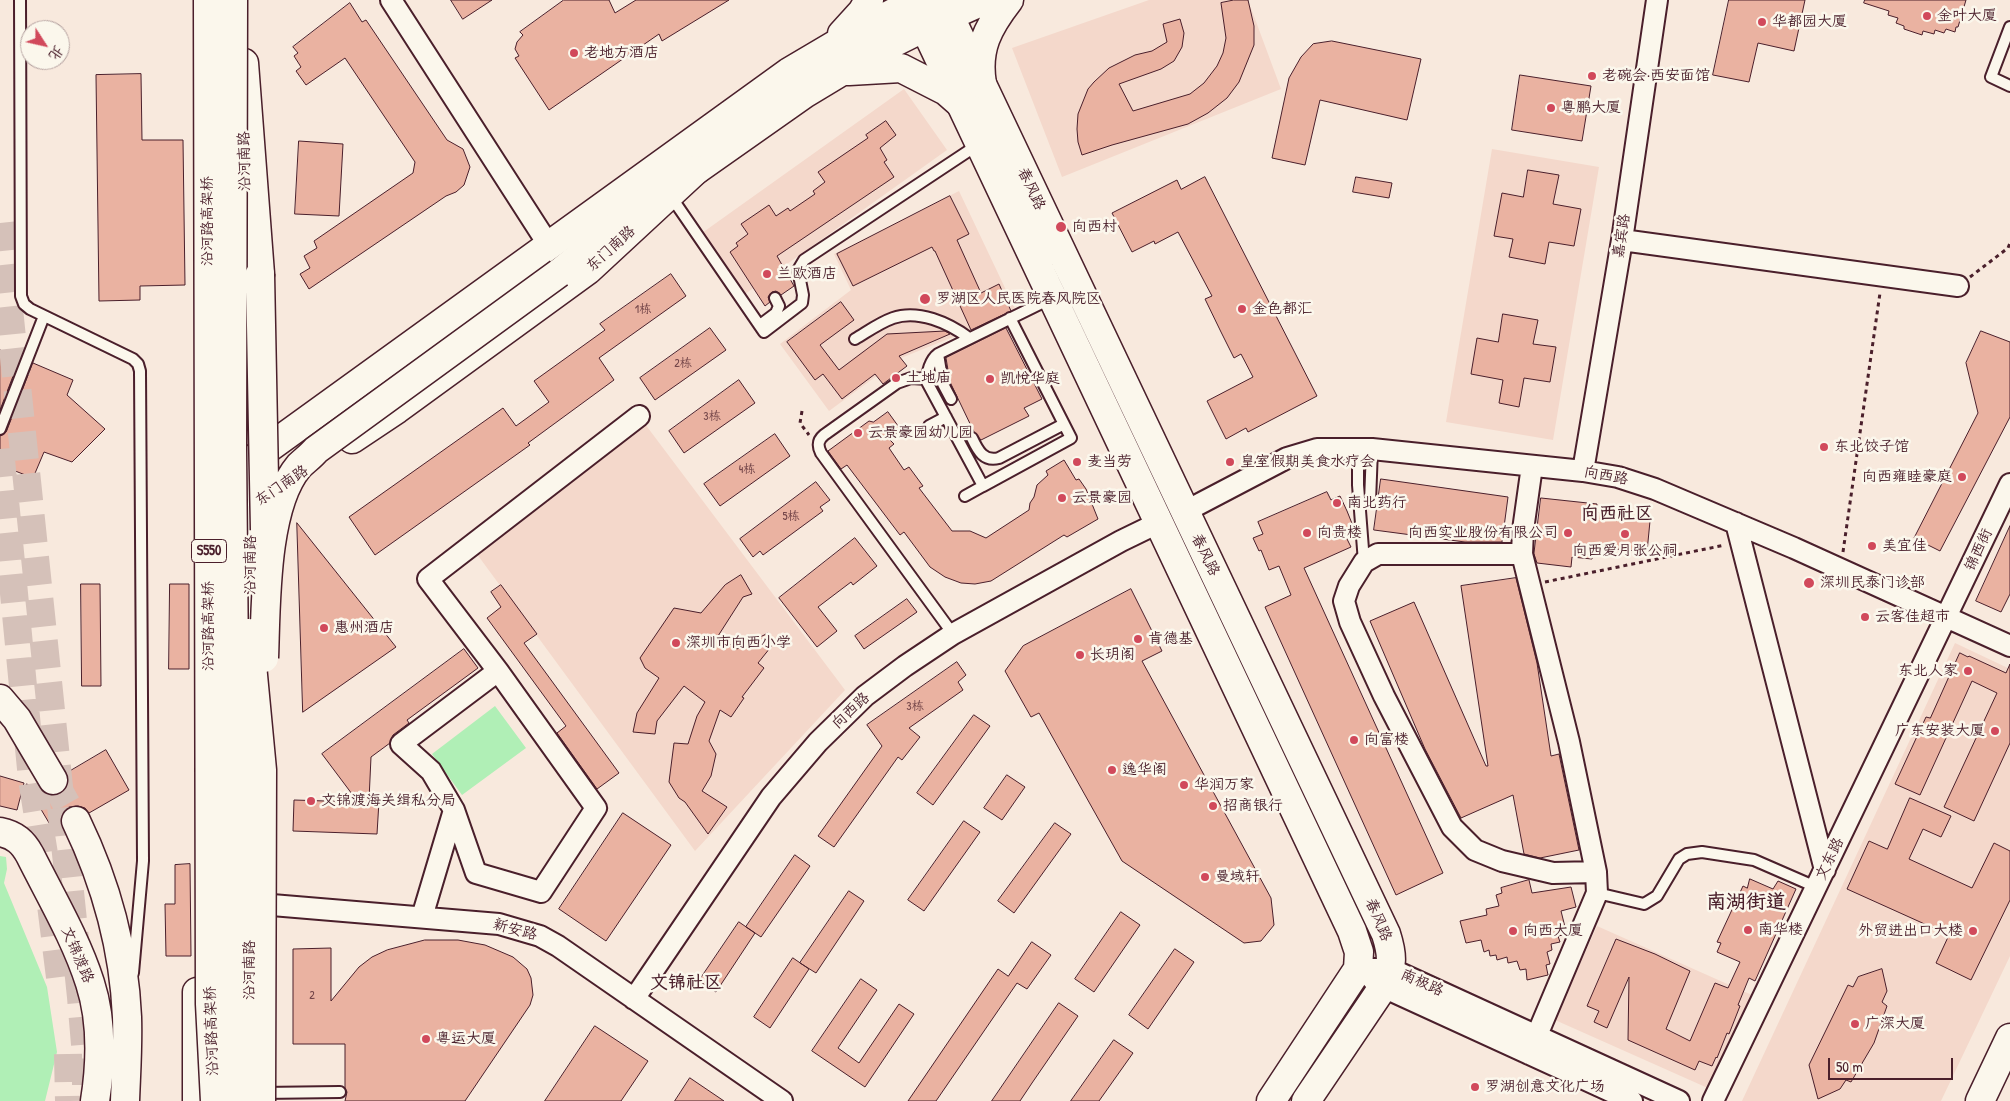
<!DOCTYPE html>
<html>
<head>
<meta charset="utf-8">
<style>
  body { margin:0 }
  #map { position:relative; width:2010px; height:1101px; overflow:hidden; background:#f8e9dd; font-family:"Patrick Hand","LXGW WenKai TC",sans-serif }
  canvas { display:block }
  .north { position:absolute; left:20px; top:20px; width:50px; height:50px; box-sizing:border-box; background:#fbf7ec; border:1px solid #b4a19f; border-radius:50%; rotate:125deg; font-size:14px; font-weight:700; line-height:20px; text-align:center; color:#4a1f2b }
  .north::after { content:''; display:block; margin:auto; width:18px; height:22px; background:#d1495b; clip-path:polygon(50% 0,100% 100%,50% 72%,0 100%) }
  .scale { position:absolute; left:1828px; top:1058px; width:125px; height:22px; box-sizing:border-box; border:2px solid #4a1f2b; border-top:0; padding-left:6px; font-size:15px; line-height:18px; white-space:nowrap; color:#4a1f2b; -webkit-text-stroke:4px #fbf7ec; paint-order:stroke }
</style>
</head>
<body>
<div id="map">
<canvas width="2010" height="1101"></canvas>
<div class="north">北</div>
<div class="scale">50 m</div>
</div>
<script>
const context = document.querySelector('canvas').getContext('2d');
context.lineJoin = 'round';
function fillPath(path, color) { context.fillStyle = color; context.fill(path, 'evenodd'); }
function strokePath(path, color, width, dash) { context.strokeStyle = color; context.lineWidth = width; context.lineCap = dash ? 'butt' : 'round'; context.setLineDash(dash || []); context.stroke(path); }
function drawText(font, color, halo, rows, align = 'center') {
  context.font = font + ' "Patrick Hand","LXGW WenKai TC",sans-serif'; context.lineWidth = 5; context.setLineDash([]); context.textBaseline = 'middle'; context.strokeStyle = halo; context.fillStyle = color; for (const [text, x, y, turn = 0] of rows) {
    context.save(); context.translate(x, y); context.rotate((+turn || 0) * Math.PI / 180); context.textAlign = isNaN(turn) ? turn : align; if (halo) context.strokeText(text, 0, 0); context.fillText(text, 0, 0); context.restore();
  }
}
fillPath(new Path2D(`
  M1149,0H1248L1281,89L1062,177L1012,48Z
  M904,89L947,150L745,294L702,233Z
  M1492,149L1599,167L1553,440L1446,422Z
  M959,191L1015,309L968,331L901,358L829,411L780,344L851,290L834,254Z
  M639,416L845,690L695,851L471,546Z
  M1955,643L2010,669V956L1941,1101H1742Z
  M1597,926L1752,995L1710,1089L1555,1020Z`), '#f4d8cb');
fillPath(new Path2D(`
  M495,706L526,748L462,795L432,754Z
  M0,856L6,857L7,869L4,883L47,987L57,1052L45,1101H0Z`), '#b0efb6');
const building = new Path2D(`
  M451,0H492L463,19Z
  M564,0H609L615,13L636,0H729L662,41L659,34L549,110L515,58L519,56L515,49L517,42L523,35L520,32Z
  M1234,0H1248L1254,26V45L1239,82L1227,98L1208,113L1188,124L1112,145L1082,155L1078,142L1077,129L1078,114L1088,89L1094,82L1109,68L1135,55L1152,51L1167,42L1163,24L1180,19L1184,33L1182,47L1174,61L1161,69L1119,84L1133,111L1190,94L1204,83L1217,66L1223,53L1226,38L1221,3Z
  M1729,0H1805L1794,51L1758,43L1749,82L1713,75Z
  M1865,0H1966L1958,27H1956L1955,32L1946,29L1944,33L1935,30L1934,34L1923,31L1922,35L1904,29V26L1896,23L1898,18L1888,15L1889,11L1864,3Z
  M350,3L362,22L366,20L447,140L463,149L470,167L464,185L456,192L446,196L309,289L300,274L310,268L304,256L317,248L314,241L413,173L415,162L345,58L306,85L296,71L301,67L294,56L298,53L293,47Z
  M1332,41L1421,59L1407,120L1320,100L1305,165L1272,158L1289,78L1301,57L1313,44Z
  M141,74L142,140H183L185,285L140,286V300L99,301L96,75Z
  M1520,75L1591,86L1582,141L1512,130Z
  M886,121L896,135L880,148L887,160L884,162L894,177L777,256L794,286L781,295L776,291L772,292L768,297L770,302L765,306L730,252L738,246L736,243L748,234L741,224L769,205L776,216L788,208L790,211L815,194L813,191L825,182L818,172L868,138L866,135Z
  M299,141L343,144L339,216L295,214Z
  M1528,170L1559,175L1553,204L1581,209L1574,246L1549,242L1545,264L1509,257L1513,239L1494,236L1502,193L1523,197Z
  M1205,177L1317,396L1248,432L1246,428L1226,439L1207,401L1253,377L1241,354L1234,358L1221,332L1205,299L1212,296L1178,232L1155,244L1154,241L1132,252L1112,213L1177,180L1181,189Z
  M1356,177L1392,183L1389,198L1353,192Z
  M950,196L969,234L957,240L981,293L999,284L1011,311L971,330L935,251H934L932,247L853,286L837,254Z
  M671,274L686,296L599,358L614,380L528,443L530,445L375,555L349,517L503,408L516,426L549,402L534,381L605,330L600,324Z
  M841,302L854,320L820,345L839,370L887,334L945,331L950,334L899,356L907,366L883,384L875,374L842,399L823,374L815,380L787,342Z
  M1503,314L1538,320L1533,344L1556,347L1550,382L1524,378L1519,407L1499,403L1503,380L1471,374L1477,338L1498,342Z
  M710,328L726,350L655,400L640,378Z
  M1006,328L1042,399L1024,408L1029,416L981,440L974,432L950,382L946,358Z
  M1981,331L2010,342V417L1940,551L1914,538L1978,413L1966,363Z
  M0,350L20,358L0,410Z
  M33,363L73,380L67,395L105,429L72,462L44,452L33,478L0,465V436L6,432Z
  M739,380L755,403L684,453L669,431Z
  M888,412L901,430L889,439L894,444L889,448L904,470L909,467L923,486L919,488L952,531H970L986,538L1029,510L1030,503L1034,497L1037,485L1048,475L1046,471L1064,460L1076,480L1079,479L1086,489L1098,519L1067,537L1064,535L991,581L975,584L961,583L945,577L930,567L904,532L900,535L847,465L841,469L828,451L869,421L873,422Z
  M775,434L790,456L720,506L704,484Z
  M1381,479L1508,497L1502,542H1465L1374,530Z
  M816,482L830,500L820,507L823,511L763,555L760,551L753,557L740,539Z
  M1327,492L1331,500L1340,496L1347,511L1355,531L1345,535L1351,547L1304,568L1443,873L1396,895L1265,607L1291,595L1279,566L1269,570L1261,550L1259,551L1253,538L1263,534L1258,522Z
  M1541,498L1597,504L1596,512L1601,513V516L1650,521L1647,552L1597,547V553L1593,552L1592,559L1572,557L1571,567L1537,563L1534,554Z
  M297,523L396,647L303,712Z
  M2010,526V594L2001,612L1976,601Z
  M855,538L877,566L853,585L851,582L818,607L837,631L817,647L779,598Z
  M741,575L752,594L743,597L718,636L737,649L768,633L774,643L758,663L764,668L742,697L744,698L731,717L720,710L709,741L716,754L711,776L702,791L727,807L708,834L685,802L679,798L669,782L674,743L688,744L697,716L705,702L684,686L657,721L655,734L633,732L637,713L659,678L645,668L640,658L674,608L701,613L725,585Z
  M1516,578L1537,663L1551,756L1559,754L1579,850L1540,858L1524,854L1513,795L1461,818L1425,749L1370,621L1414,602L1486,766H1488L1461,586Z
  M81,584H100L101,686H82Z
  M170,584H189V669H169Z
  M501,585L537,634L524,643L619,773L597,789L557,733L566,726L487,618L501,607L491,592Z
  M1131,589L1162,651L1142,661L1271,898L1274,925L1261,941L1244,943L1122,861L1039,713L1031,717L1005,671L1023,646Z
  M907,599L917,612L864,649L855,636Z
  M464,649L478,668L407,720L409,723L393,735L390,743L371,757L369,800L379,801L377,834L293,831L294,800L358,802L322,754Z
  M1960,653L1968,657L1969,656L2006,673L2010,664V743L1974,821L1944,807L1997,693L1972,681L1920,795L1895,784L1926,717L1930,718Z
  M957,662L966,675L958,682L963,690L909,728L920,737L902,760L898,757L834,847L818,836L882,746L867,725Z
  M974,715L990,726L933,805L917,793Z
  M106,750L129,790L89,813L85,808L78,806L69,807L63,812L61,819L62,829L55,833L26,784L39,787L46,794L53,796L60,794L67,787L69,780L67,773Z
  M1007,775L1025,787L1002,820L984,808Z
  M0,776L24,783L17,810L0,806Z
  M1910,798L1951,816L1941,837L1923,829L1909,859L1972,888L1994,843L2010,851V900L1971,980L1936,963L1949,935L1847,889L1869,841L1887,849Z
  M623,813L671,845L606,941L559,909Z
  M964,821L980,832L924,911L908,900Z
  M1055,823L1071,834L1014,913L998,901Z
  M795,855L810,866L761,937L746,927Z
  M190,864L191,956H166L165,904H175V865Z
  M1750,879L1773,889L1778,881L1796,889L1755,981L1749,978L1738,1005L1740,1006L1729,1034L1727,1033L1717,1058L1716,1057L1712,1066L1699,1061L1695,1070L1628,1040L1629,977L1607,1028L1594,1022L1599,1011L1587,1006L1616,939L1655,954L1690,971L1666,1029L1690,1041L1715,983L1728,988L1740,962L1717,952L1721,943L1717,942L1743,886L1747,888Z
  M1529,880L1532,893L1571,887L1576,907L1561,911L1565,927H1562L1563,935L1558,936L1560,942L1551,944L1552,950L1547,952L1550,964L1546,965L1548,975L1527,980L1526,969L1520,970L1517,961L1508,963L1507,957L1497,960L1496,955L1490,956L1489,950L1484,952L1481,940L1466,943L1460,921L1487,915L1486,909L1499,906L1496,895L1502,893L1501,888Z
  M849,891L864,901L816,973L800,963Z
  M1121,912L1140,925L1094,992L1075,979Z
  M739,922L755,933L716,992L699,981Z
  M425,940H458L485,945L513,957L527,969L531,978L533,995L530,1005L465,1101H345L347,1092L345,1088V1044H293V949L331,948V1001L359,967L372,957L387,950Z
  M1032,942L1051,955L1027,989L1017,983L936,1101H908L998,969L1008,976Z
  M1175,949L1194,962L1148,1029L1129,1015Z
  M793,958L809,969L770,1028L754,1017Z
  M1882,969L1887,991L1882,1002L1887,1006L1874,1043L1851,1082L1846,1080L1840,1089L1818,1099L1809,1065L1848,985L1853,987L1858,977Z
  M861,979L877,990L838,1048L859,1063L899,1004L914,1014L865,1087L812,1051Z
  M1059,1003L1078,1016L1032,1083L1020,1101H992Z
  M595,1026L648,1061L621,1101H545Z
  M1114,1040L1133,1053L1099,1101H1071Z
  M690,1078L724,1101H675Z`);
fillPath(building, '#eab2a1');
strokePath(building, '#4a1f2b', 1);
strokePath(new Path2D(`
  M53,780L76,821`), '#d5c1b9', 28, [28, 14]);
strokePath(new Path2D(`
  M0,223L81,997L86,1056V1085
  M0,449L32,779L47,873L60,977
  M68,1054L69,1101`), '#d5c1b9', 28, [28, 14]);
const lane = new Path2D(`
  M20,0L21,296L24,304L30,309L133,359L138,364L140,371L143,861L133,973
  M2010,27L1991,77L2010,86
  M670,195L764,332L802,303L803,295L798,270L804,260L979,144
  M1010,318L1071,438L983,486L927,382C926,373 931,359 938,354L1052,298
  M760,325L776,313L779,306L775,298
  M855,339C867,332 879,323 893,318C918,309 949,323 969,338
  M938,354L943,384L951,399
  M927,379L911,378L897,383L824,435C818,440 817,445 821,453L953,634
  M929,426L946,417
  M0,429L44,316
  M972,438C978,451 984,462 999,458L1064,424
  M1358,448V485L1364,562
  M965,496L983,486
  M1370,502L1372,449
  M1597,893L1644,904L1657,896L1679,859L1687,854L1702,852L1754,860L1816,887
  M261,1093L340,1092`);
const street = new Path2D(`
  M391,0L548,244
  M1622,240L1958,286
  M1583,471L1622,240L1657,0
  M1184,512L1287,458L1317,449H1372L1583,471L1618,477L1655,489L1794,548L2010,646
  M1736,523L1825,870
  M1522,554H1378L1364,562L1349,586L1344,601L1350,622L1384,696L1452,827L1475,850L1502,861L1553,873L1596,872
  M498,671L401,744L431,771L454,810L476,873L541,892L596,808L498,671L428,579L639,416
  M248,903L499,924L540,936L558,946L782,1101
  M422,917L454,810
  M1358,969H1391L1679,1101
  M1372,979L1383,987L1632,1101
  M634,999L771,797L818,742L865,696L905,666L953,634L1121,541L1158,523
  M1529,1054L1597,893L1596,872L1569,742L1522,554L1523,530L1532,466
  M1713,1101L2010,484`);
const secondary = new Path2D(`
  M942,0L1386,934C1393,956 1393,965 1383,987L1306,1101
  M914,5L1352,931L1359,952L1358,969L1271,1101`);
const primary = new Path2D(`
  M842,34L862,12L869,0
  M849,71L901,68L946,91L962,105
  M982,84C976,49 988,27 1009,0
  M352,439L397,409L588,270L696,170L804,94L867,56L925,27L985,0
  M217,490L252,460L789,72L855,33L918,0
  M251,657L252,493
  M0,699L17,719L53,780
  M76,821C106,883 124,948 127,1017C128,1045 126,1073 125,1101
  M0,832C15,835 23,842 30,855C51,897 76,939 90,983C102,1020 101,1063 95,1101
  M197,1101V992
  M1980,1101L2010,1038`);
const highway = new Path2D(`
  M244,63L260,274
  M559,273L646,202L696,170`);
strokePath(lane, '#4a1f2b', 14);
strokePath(street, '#4a1f2b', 24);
strokePath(secondary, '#4a1f2b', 31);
strokePath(primary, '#4a1f2b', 31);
strokePath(highway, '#4a1f2b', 31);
strokePath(new Path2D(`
  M1970,277L2008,248L2010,243
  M802,411L800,423L809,435
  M1843,552L1880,293
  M1545,582L1725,545`), '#4a1f2b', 3, [4, 4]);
strokePath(lane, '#fbf7ec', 10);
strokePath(street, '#fbf7ec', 20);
strokePath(secondary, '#fbf7ec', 28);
strokePath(primary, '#fbf7ec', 28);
strokePath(highway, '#fbf7ec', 28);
const highwayBridge = new Path2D(`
  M208,0L210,1004L215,1101
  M233,0L232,447L238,1101
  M260,274L265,530
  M249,633L262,770L261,1101
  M264,658C266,607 264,507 299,466C304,461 311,456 316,450L559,273`);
strokePath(highwayBridge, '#4a1f2b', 31, []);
strokePath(highwayBridge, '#fbf7ec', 28);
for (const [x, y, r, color] of [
  [1927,16,5,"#d1495b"],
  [1762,22,5,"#d1495b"],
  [574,53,5,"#d1495b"],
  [1592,76,5,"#d1495b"],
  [1551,108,5,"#d1495b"],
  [1061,227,6,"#d1495b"],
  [767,274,5,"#d1495b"],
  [925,299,6,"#d1495b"],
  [1242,309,5,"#d1495b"],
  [896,378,5,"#d1495b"],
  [990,379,5,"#d1495b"],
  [858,433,5,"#d1495b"],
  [1824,447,5,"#d1495b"],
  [1077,462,5,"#d1495b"],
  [1230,462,5,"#d1495b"],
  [1962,477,5,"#d1495b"],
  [1062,498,5,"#d1495b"],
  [1337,503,5,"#d1495b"],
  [1307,533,5,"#d1495b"],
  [1568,533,5,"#d1495b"],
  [1625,534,5,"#d1495b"],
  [1872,546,5,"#d1495b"],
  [1809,583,6,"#d1495b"],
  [1865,617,5,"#d1495b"],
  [324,628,5,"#d1495b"],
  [1138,639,5,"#d1495b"],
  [676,643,5,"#d1495b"],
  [1080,655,5,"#d1495b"],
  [1968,671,5,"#d1495b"],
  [1995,731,5,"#d1495b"],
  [1354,740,5,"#d1495b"],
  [1112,770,5,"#d1495b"],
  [1184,785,5,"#d1495b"],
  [311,801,5,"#d1495b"],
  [1213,806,5,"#d1495b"],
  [1205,877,5,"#d1495b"],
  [1748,930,5,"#d1495b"],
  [1513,931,5,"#d1495b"],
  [1973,931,5,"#d1495b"],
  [1855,1024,5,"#d1495b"],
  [426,1039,5,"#d1495b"],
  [1475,1087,5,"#d1495b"]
]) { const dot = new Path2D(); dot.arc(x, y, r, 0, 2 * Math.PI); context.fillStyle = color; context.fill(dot); strokePath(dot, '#fbf7ec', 2); }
drawText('12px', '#724448', null, [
  ["1栋",643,310],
  ["2栋",683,364],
  ["3栋",712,417],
  ["4栋",747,470],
  ["5栋",791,517],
  ["3栋",915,707],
  ["2",312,996]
]);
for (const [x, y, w] of [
  [209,551,35]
]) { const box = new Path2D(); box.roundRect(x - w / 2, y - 11.5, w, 23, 4); context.fillStyle = '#fbf7ec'; context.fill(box); strokePath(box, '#4a1f2b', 1); }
drawText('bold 14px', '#4a1f2b', null, [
  ["S550",209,551]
]);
drawText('15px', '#4a1f2b', '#fbf7ec', [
  ["金叶大厦",1937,16],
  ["华都园大厦",1772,22],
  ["老地方酒店",584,53],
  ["老碗会·西安面馆",1602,76],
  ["粤鹏大厦",1561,108],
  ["向西村",1072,227],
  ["兰欧酒店",777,274],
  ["罗湖区人民医院春风院区",936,299],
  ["金色都汇",1252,309],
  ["土地庙",906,378],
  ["凯悦华庭",1000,379],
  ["云景豪园幼儿园",868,433],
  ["东北饺子馆",1834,447],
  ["麦当劳",1087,462],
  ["皇室假期美食水疗会",1240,462],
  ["向西雍睦豪庭",1952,477,"right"],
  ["云景豪园",1072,498],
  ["南北药行",1347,503],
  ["向贵楼",1317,533],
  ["向西实业股份有限公司",1558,533,"right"],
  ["美宜佳",1882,546],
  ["向西爱月张公祠",1625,551,"center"],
  ["深圳民泰门诊部",1820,583],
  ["云客佳超市",1875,617],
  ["惠州酒店",334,628],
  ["肯德基",1148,639],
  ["深圳市向西小学",686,643],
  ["长玥阁",1090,655],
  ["东北人家",1958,671,"right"],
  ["广东安装大厦",1985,731,"right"],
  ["向富楼",1364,740],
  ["逸华阁",1122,770],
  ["华润万家",1194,785],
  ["文锦渡海关缉私分局",321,801],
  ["招商银行",1223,806],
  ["曼域轩",1215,877],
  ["南华楼",1758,930],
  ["向西大厦",1523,931],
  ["外贸进出口大楼",1963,931,"right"],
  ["广深大厦",1865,1024],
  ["粤运大厦",436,1039],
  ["罗湖创意文化广场",1485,1087]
], 'left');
drawText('15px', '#4a1f2b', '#fbf7ec', [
  ["沿河南路",245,161,-91],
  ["春风路",1031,189,65],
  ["沿河路高架桥",208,221,-90],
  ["嘉宾路",1622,236,-81],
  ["东门南路",611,249,-42],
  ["向西路",1606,476,11],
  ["东门南路",282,486,-34],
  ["锦西街",1979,550,-65],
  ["春风路",1205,555,64],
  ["沿河南路",251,565,-90],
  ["沿河路高架桥",209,626,-90],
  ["向西路",851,711,-43],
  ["文东路",1830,859,-64],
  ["春风路",1378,920,67],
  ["新安路",515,930,15],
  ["文锦渡路",77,955,67],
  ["沿河南路",250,970,-90],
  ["南极路",1422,983,24],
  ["沿河路高架桥",212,1031,-92]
]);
drawText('bold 18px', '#4a1f2b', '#fbf7ec', [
  ["向西社区",1617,514],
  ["文锦社区",686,983]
]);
drawText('bold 20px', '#4a1f2b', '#fbf7ec', [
  ["南湖街道",1746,903]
]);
</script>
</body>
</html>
